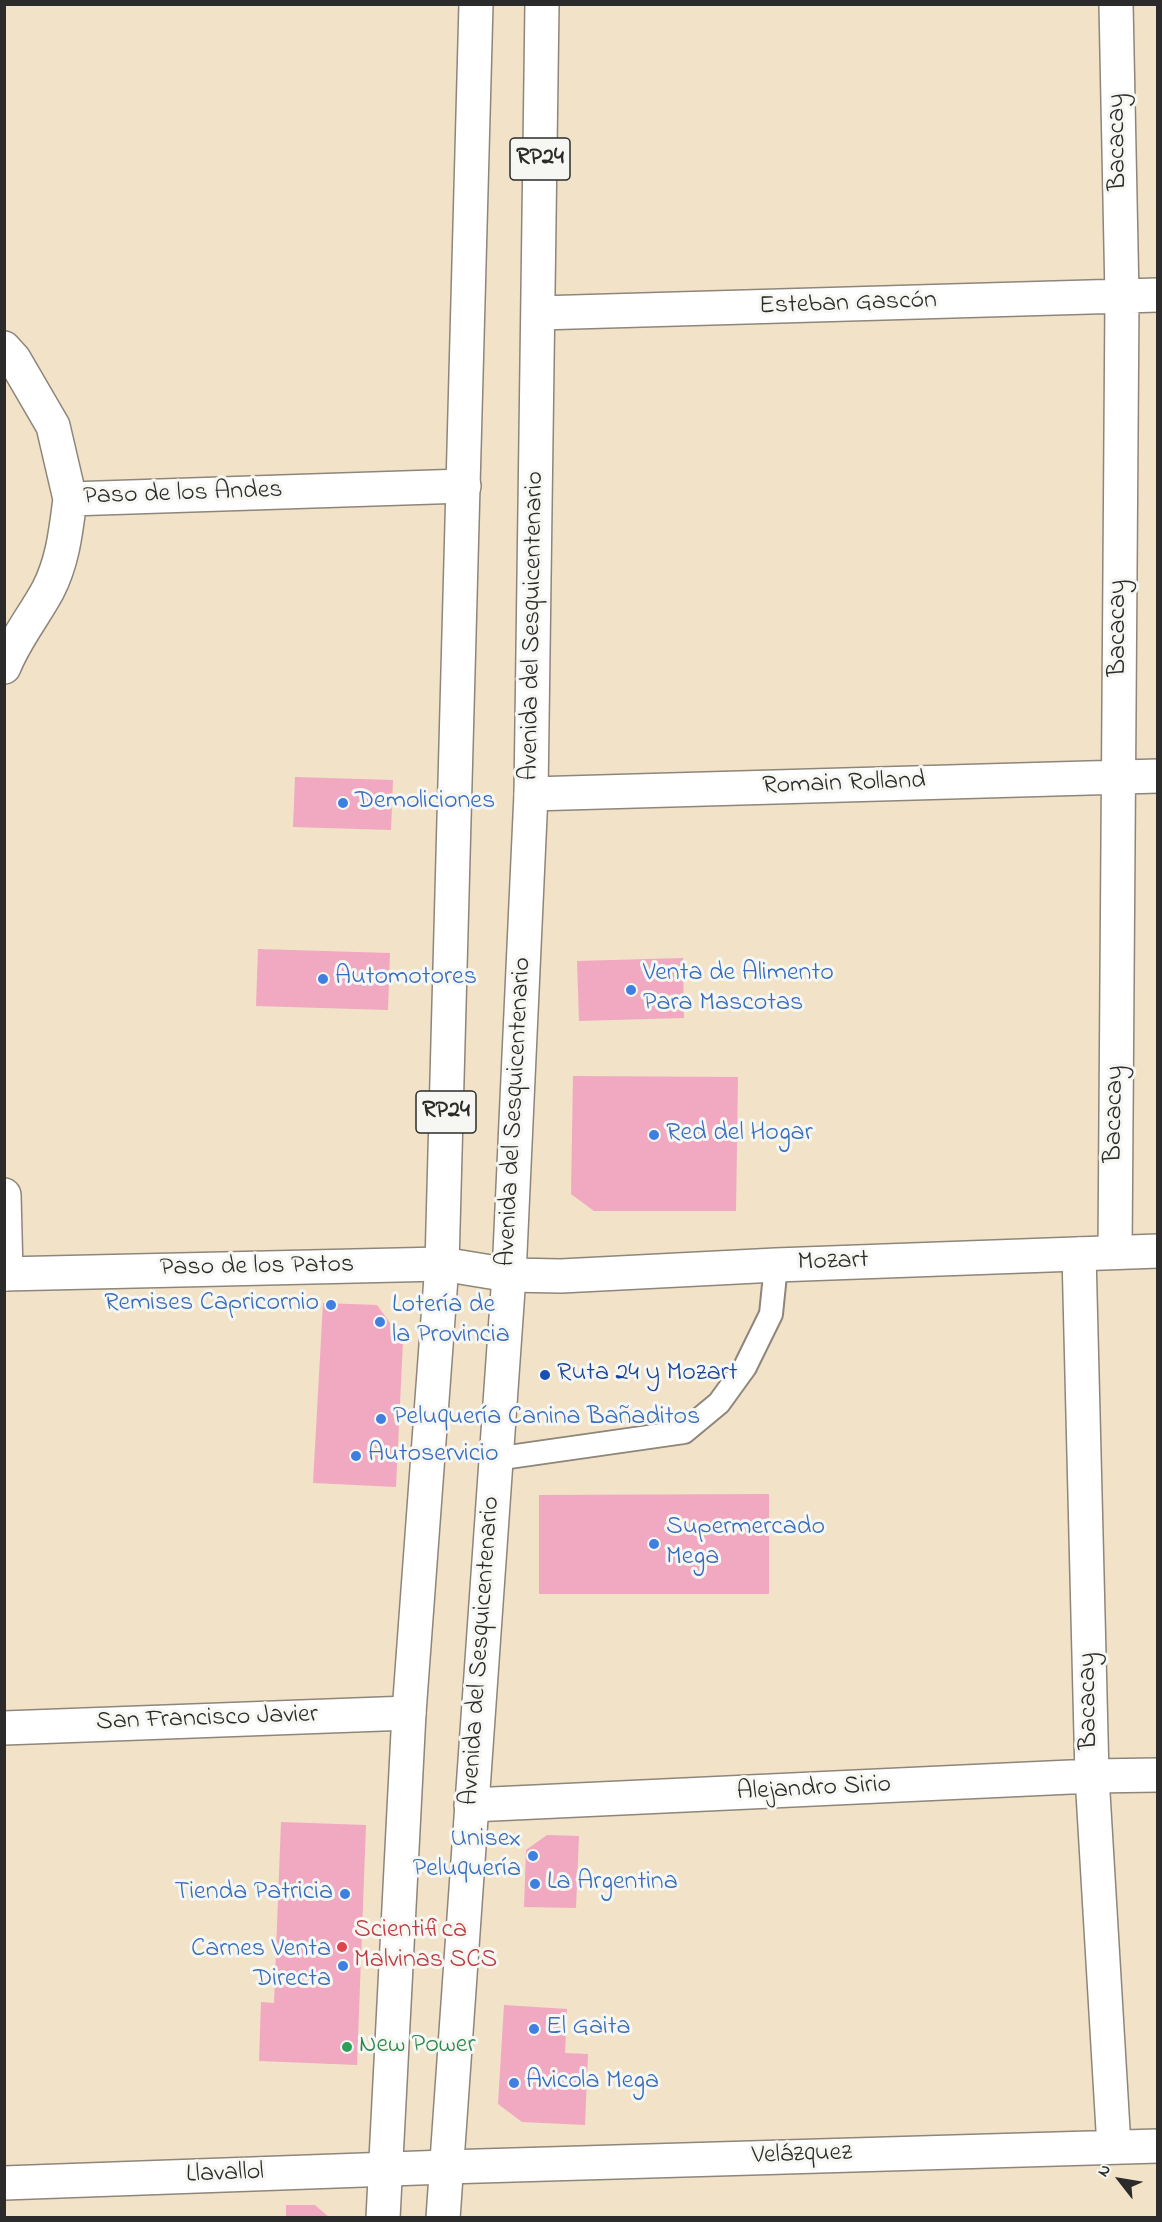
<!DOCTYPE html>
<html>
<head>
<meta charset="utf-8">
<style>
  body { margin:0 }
  #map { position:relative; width:1162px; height:2222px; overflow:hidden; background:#f1e2c8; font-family:"Indie Flower",sans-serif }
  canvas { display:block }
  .frame { position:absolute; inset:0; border:6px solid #2b2b2b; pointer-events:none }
  .north { position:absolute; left:1090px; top:2150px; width:60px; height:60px; -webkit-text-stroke:4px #f6f6f2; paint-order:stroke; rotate:301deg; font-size:16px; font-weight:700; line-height:24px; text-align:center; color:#2b2b2b }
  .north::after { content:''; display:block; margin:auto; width:21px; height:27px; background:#2b2b2b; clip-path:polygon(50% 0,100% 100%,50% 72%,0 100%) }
</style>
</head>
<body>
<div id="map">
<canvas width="1162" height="2222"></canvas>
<div class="frame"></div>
<div class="north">N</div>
</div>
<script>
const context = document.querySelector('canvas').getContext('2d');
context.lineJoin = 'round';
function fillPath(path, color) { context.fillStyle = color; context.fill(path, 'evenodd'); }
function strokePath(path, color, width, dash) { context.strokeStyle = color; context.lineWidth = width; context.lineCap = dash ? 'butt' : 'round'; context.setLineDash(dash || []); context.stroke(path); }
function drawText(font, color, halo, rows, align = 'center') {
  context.font = font + ' "Indie Flower",sans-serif'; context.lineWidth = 6; context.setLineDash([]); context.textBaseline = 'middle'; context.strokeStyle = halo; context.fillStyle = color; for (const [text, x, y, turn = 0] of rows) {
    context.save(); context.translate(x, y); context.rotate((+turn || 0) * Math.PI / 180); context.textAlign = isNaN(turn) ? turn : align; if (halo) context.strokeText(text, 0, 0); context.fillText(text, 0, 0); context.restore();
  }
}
fillPath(new Path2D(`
  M295,777L393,780L391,830L293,827Z
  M258,949L390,953L388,1010L256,1006Z
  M683,958L684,1018L579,1021L577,961Z
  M573,1076L738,1077L736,1211H594L571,1194Z
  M323,1303L377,1305L403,1341L396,1487L313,1483Z
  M769,1494V1594H539V1495Z
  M281,1822L366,1825L357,2065L259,2061L261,2002L274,2003Z
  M547,1835L579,1836L576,1908L524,1907L526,1850Z
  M504,2005L567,2009L565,2053L588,2054L585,2125L522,2122L498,2104Z
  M286,2205H315L330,2218H286Z`), '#f0a9c0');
const lane = new Path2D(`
  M495,1459L684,1432L719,1403L745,1367L771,1314L776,1265`);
const street = new Path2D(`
  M539,313L1158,295
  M4,348L14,359L53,426L70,499L464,486
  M4,667C15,639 34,616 48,590C63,561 66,530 70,499
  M531,794L1158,776
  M4,1195L6,1274
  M1115,1252L1122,297L1116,4
  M1079,1254L1092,1776L1114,2147
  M4,1728L409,1713
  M471,1805L1092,1776L1158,1775
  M446,2167L1158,2146`);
const secondary = new Path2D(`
  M4,1274L442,1264L509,1275L561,1276L776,1265L1158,1251
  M4,2183L446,2167`);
const primary = new Path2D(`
  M383,2218L409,1713L442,1264L476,4
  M443,2218L509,1275L531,794L542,4`);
strokePath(lane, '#8e867a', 26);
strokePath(street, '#8e867a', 36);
strokePath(secondary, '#8e867a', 36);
strokePath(primary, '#8e867a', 36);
strokePath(lane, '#fff', 22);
strokePath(street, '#fff', 33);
strokePath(secondary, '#fff', 33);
strokePath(primary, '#fff', 33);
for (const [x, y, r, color] of [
  [343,803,6,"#3f7fe0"],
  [323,979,6,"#3f7fe0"],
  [631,990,6,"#3f7fe0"],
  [654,1135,6,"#3f7fe0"],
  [331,1305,6,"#3f7fe0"],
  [380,1322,6,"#3f7fe0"],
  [545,1375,6,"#1a4fb4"],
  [381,1419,6,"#3f7fe0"],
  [356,1456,6,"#3f7fe0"],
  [654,1544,6,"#3f7fe0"],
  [533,1856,6,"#3f7fe0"],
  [535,1884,6,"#3f7fe0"],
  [345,1894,6,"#3f7fe0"],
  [342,1947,6,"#e0444e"],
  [343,1966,6,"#3f7fe0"],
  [534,2029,6,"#3f7fe0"],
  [347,2047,6,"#2e9e5b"],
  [514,2083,6,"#3f7fe0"]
]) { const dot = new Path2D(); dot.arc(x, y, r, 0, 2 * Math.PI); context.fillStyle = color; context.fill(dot); strokePath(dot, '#f6f6f2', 2); }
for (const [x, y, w] of [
  [540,159,60],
  [446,1112,60]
]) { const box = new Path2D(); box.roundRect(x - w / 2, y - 21, w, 42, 4.5); context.fillStyle = '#f6f6f2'; context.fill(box); strokePath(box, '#2b2b2b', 1.5); }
drawText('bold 24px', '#2b2b2b', null, [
  ["RP24",540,159],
  ["RP24",446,1112]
]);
drawText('26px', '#2b2b2b', '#f6f6f2', [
  ["Bacacay",1119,142,-91],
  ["Esteban Gascón",848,305,-2],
  ["Paso de los Andes",183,495,-2],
  ["Avenida del Sesquicentenario",534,626,-89],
  ["Bacacay",1120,628,-90],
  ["Romain Rolland",844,785,-2],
  ["Avenida del Sesquicentenario",516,1112,-87],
  ["Bacacay",1116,1114,-89],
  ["Mozart",833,1263,-2],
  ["Paso de los Patos",257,1268,-1],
  ["Avenida del Sesquicentenario",482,1651,-86],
  ["Bacacay",1090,1701,-91],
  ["San Francisco Javier",207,1720,-2],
  ["Alejandro Sirio",814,1790,-3],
  ["Velázquez",802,2156,-2],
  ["Llavallol",225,2175,-2]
]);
drawText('26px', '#366cbe', '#f6f6f2', [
  ["Demoliciones",355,803],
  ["Venta de Alimento",643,975],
  ["Para Mascotas",643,1005],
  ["Automotores",335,979],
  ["Red del Hogar",666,1135],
  ["Remises Capricornio",319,1305,"right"],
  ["Lotería de",392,1307],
  ["la Provincia",392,1337],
  ["Peluquería Canina Bañaditos",393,1419],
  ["Autoservicio",368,1456],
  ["Supermercado",666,1529],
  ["Mega",666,1559],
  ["Unisex",521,1841,"right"],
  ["Peluquería",521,1871,"right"],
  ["La Argentina",547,1884],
  ["Tienda Patricia",333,1894,"right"],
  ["Carnes Venta",331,1951,"right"],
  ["Directa",331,1981,"right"],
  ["El Gaita",546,2029],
  ["Avicola Mega",526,2083]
], 'left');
drawText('26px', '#164399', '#f6f6f2', [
  ["Ruta 24 y Mozart",557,1375]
], 'left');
drawText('26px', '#be3a42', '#f6f6f2', [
  ["Scientifica",354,1932],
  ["Malvinas SCS",354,1962]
], 'left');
drawText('26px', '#27864d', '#f6f6f2', [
  ["New Power",359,2047]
], 'left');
</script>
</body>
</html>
